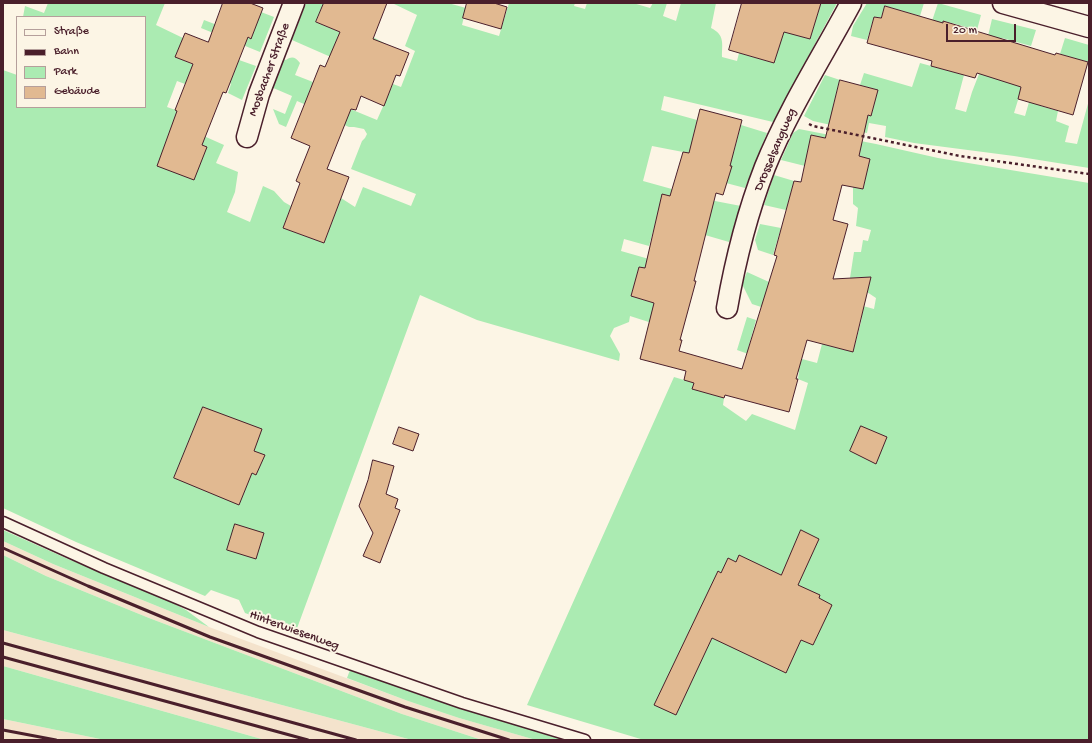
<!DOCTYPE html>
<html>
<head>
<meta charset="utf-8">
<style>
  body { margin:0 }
  #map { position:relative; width:1092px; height:743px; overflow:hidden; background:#fcf5e5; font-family:"Gochi Hand",sans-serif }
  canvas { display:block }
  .frame { position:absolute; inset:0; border:4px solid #4a1f2b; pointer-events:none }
  .legend { position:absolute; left:16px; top:16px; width:130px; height:92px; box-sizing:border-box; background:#fcf5e5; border:1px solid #b59f9b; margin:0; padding:5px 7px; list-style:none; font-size:12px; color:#4a1f2b }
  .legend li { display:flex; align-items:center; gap:8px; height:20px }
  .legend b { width:20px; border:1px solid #b59f9b }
  .scale { position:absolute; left:946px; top:24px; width:70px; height:18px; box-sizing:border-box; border:2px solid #4a1f2b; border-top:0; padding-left:5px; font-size:12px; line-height:14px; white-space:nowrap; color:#4a1f2b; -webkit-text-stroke:3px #fcf5e5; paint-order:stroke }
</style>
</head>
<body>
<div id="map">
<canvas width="1092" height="743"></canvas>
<div class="frame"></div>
<ul class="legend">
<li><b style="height:5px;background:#fcf5e5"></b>Straße</li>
<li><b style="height:5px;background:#4a1f2b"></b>Bahn</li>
<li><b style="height:11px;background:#abebb2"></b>Park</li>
<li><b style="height:11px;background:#e1b991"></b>Gebäude</li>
</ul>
<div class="scale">20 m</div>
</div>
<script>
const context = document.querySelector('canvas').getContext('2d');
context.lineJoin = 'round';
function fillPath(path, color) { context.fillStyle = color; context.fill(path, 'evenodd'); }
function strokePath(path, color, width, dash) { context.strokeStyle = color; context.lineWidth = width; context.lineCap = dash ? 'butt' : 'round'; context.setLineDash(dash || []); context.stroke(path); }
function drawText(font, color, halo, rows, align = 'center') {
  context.font = font + ' "Gochi Hand",sans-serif'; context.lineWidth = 4; context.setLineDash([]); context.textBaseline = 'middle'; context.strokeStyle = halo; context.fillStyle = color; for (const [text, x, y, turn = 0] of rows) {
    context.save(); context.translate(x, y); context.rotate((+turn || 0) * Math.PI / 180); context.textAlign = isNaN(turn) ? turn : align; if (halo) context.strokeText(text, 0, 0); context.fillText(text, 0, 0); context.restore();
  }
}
fillPath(new Path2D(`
  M3,541L53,564L209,627L408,701L459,718L536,740H482L402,714L149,618L46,576L3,555Z
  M3,630L412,740H265L3,666Z
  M3,719L105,740H3Z`), '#f4e3cc');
fillPath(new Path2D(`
  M48,3H165L156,25L183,38L176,57L196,66L191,79L188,78L185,84L177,81L167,107L184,113L179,125L224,145L216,163L238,172L235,192L227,212L250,222L263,186L274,191L284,202L291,206L283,228L324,243L341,198L355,207L363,187L411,206L416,194L351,169L362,141L365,138L367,134L364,129L354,127H349L304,108V104L297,101L286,127L279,124L273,109L285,114L292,96L271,87L282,59L286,60C292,56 295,57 300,63L295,75L313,82L309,92L377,120L393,84L401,87L415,51L405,46L417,15L392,3H448L466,8L462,25L499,36L509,3H575L574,6L585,9L587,3H633L650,8L653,3H667L663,16L676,21L681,3H716L711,28C725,35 722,43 722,57L737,61L739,53L774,63L785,26L796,35L810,39L821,3H837L773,122L664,96L661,110L697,120L692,141L734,152L741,125L767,133L745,188L726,183L731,166L683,152L652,146L643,181L715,201L741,206L729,242L705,235L663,195L649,246L624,239L621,251L663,263L660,273L639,267L631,296L660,305L655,324L630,316L629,322L614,328L610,336L620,354L619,361L477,320L420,295L296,631L245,613L239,600L211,590L205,596L76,542L3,508V70L17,75V107H145V17H23L25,6L44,13Z
  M306,3H324L316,22L340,32L335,45L373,37L386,44L377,67L349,65L292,40Z
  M867,3H924L920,16L885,6L881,18L874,17L867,40L851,36L853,26Z
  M938,3L981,15L977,30L944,21L937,44L932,21Z
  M261,12L274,17L260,52L201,28L204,20L251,38Z
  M992,19L1036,30L1031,46L1002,38L991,77L1022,87L1014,113L1025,116L1042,57L1054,61L1041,106L1058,111L1056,121L1069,126L1065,142L1077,144L1089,100V168L1014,156L914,143L885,137L886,126L869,123L867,133L813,121L804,116L825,75L840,80L833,106L871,116L878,90L860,85L864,73L912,87L920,63L964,75L955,109L966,112L972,92L979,74Z
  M1065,38L1089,45L1088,62L1060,54Z
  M239,60L256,66L242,100L228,93L231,84L230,83Z
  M799,129L876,144L938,158L1089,183V740H644L527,705L674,377L694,383L693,389L724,398L723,405L746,421L752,414L795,430L808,383L798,379L799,372L737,350L747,317L756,320L748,349L800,364L802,359L817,363L822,344L853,352L861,322L863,306L874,309L876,298L867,292L870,279L863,277L850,278L854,252H861L863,240L868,241L871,230L856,226L858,208L853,204V187L863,189L870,159L859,156L861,146L811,135L805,166L781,160L793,133Z
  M774,175L794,181L786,210L764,205Z
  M760,224L781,228L773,255L758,250L755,240Z
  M747,272L769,282L801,320L752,304L742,284Z
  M3,530L68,559L146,590L175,604L186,610L209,627L53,564L3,541Z
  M3,555L46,576L149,618L402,714L482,740H412L3,630Z
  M3,666L265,740H105L3,719Z
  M350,670L379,679L414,693L567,740H536L459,718L408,701L347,678Z`), '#abebb2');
const building = new Path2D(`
  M223,3H250L263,8L251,39L248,37L226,93L223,92L202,145L207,147L194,180L157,166L177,111L175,110L193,64L175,57L185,33L208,42Z
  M324,3H387L373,39L409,53L400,76L396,75L384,106L361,96L356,110L351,109L327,169L349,177L324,243L283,228L300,183L296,181L310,146L291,138L320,65L325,67L340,32L316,22Z
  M467,3H494L507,7L501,29L463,18Z
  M742,3H821L810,39L784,32L774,63L729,50Z
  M885,6L943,23V21L1055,55L1056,53L1088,62L1073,115L1018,99L1021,87L977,73L975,78L931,66L932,61L867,43L874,17L881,18Z
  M840,80L878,90L871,116L868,115L859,156L870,159L863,189L842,185L833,220L848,224L833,279L871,277L853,352L807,340L796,379H798L789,412L725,395L724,398L692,389L694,383L684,380L686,371L640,359L654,303L631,296L639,267L645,268L662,194L670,196L683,152L689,153L700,109L742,120L730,166H732L723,195L716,193L694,281H696L680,340H682L679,351L742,369L777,256L774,255L794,181L801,182L811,135L825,138Z
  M203,407L262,429L254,451L265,455L256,475L252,473L239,505L174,478Z
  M861,426L887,437L876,464L850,451Z
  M399,427L419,434L413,451L393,444Z
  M373,460L394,466L386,494L398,499L395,508L400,510L380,563L363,556L373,533L359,506L368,480Z
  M235,524L264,533L256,559L227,550Z
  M801,530L819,539L798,585L820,595L819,598L832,605L813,645L801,640L786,673L712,638L676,715L654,705L718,571L721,573L728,558L736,562L739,555L781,575Z`);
fillPath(building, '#e1b991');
strokePath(building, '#4a1f2b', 1);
const lane = new Path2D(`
  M3,522L104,568L258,632L462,703L585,740`);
const street = new Path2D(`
  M1003,3L1089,27
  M247,137L259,94L294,3
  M727,308C735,262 748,211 765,167C788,110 822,57 851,3`);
strokePath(lane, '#4a1f2b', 13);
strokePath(street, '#4a1f2b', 23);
strokePath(new Path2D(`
  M809,124L813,126L960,156L1089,174`), '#4a1f2b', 2.5, [3, 3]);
strokePath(lane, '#fcf5e5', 10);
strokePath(street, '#fcf5e5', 20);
strokePath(new Path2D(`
  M3,548L88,586L210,637L405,707L509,740
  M3,643L356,740
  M3,657L308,740
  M3,730L56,740`), '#4a1f2b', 3);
drawText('13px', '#4a1f2b', '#fcf5e5', [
  ["Mosbacher Straße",270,70,-70],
  ["Drosselsangweg",776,150,-67],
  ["Hinterwiesenweg",294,631,20]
]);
</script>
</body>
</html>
